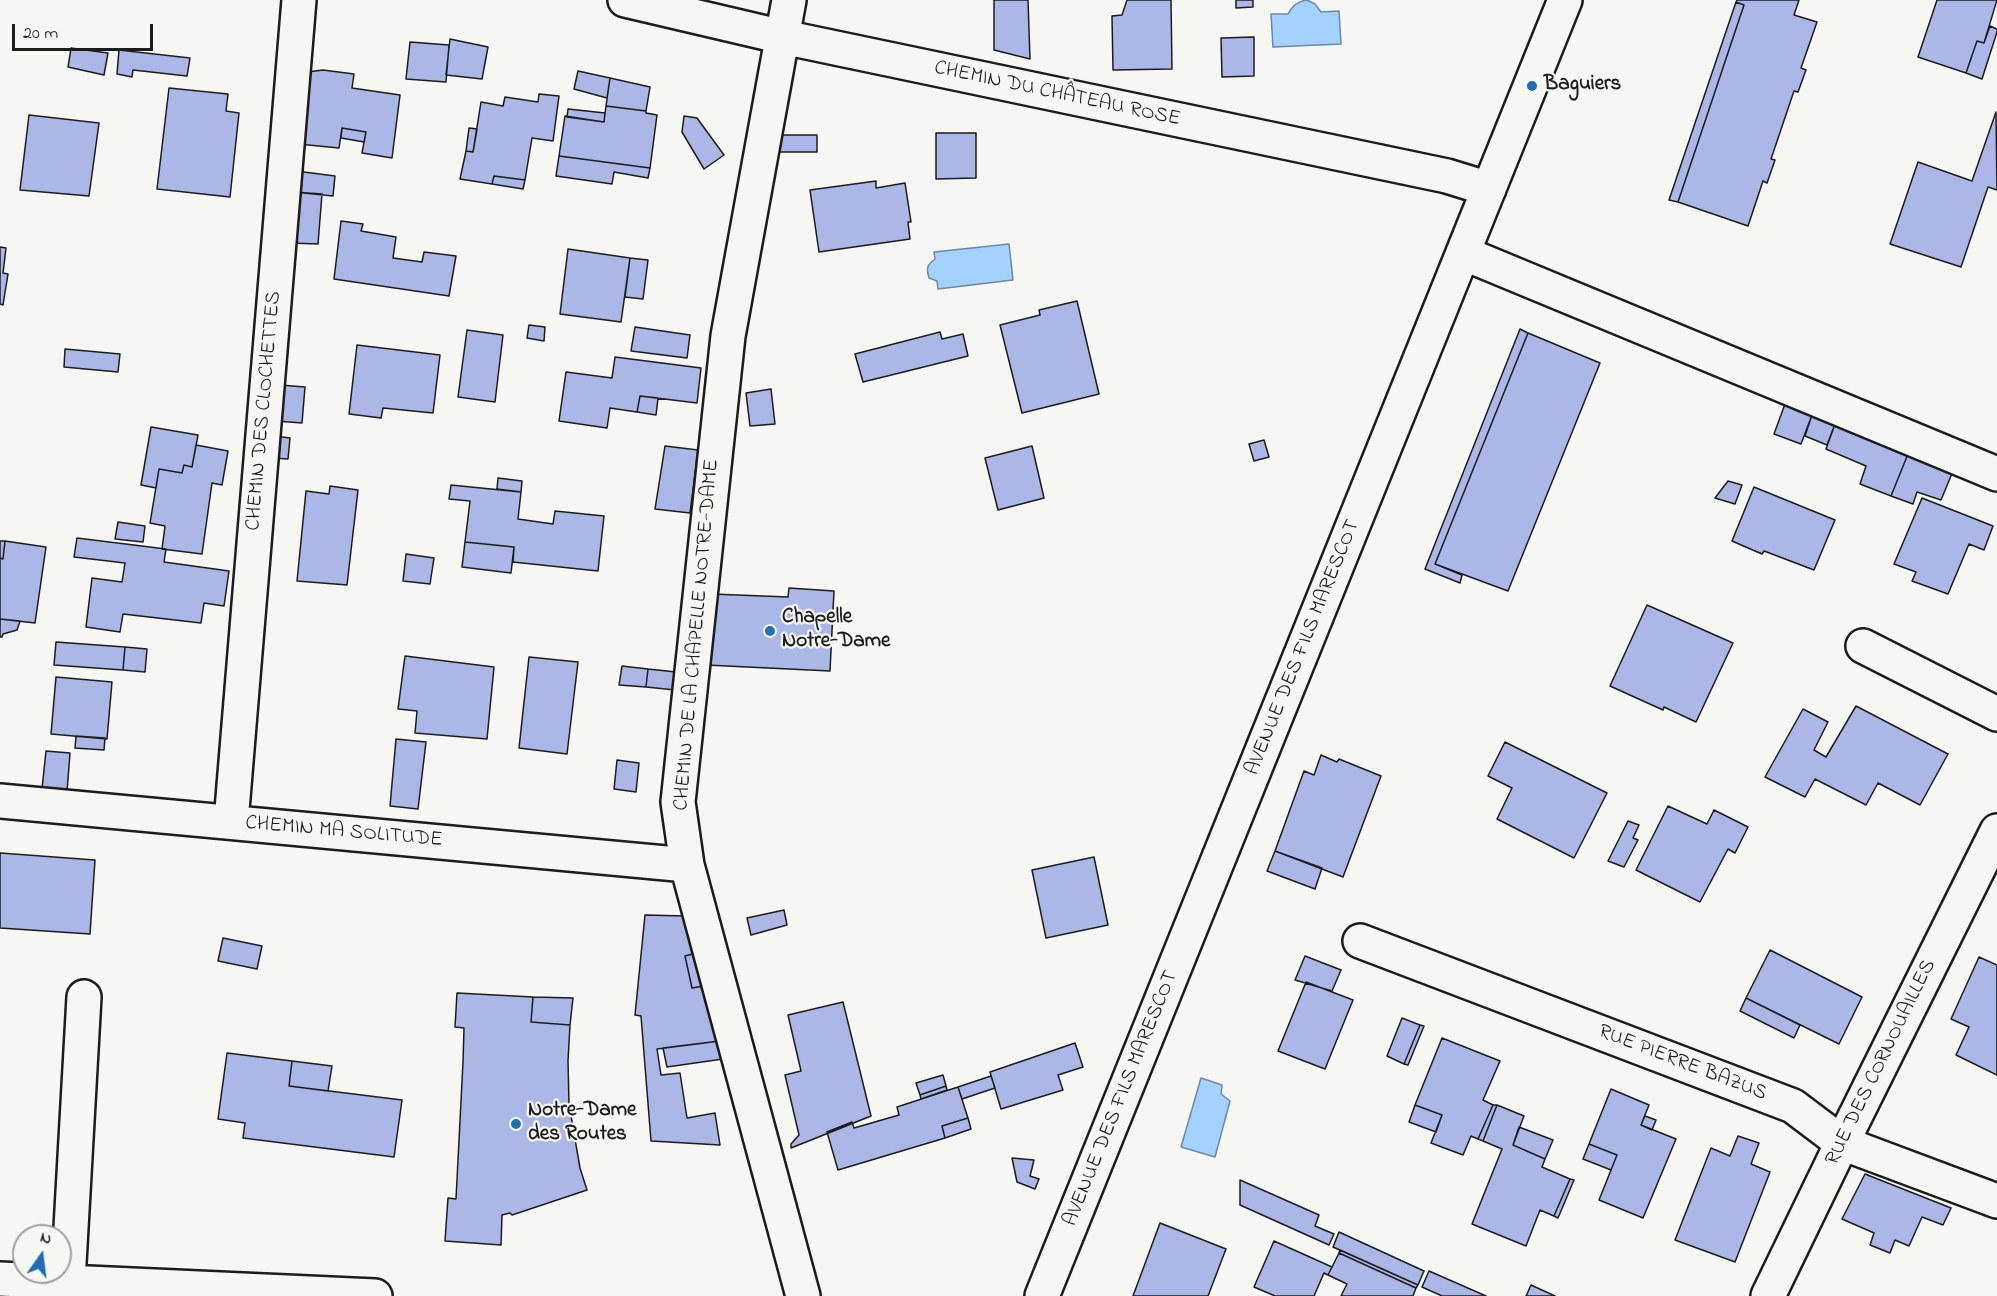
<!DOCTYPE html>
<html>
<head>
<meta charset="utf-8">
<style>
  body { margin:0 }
  #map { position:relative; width:1997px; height:1296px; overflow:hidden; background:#f6f6f2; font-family:"Indie Flower",sans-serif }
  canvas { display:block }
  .north { position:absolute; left:12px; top:1224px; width:60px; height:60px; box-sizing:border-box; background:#f6f6f2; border:2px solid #9f9f9c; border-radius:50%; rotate:14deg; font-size:16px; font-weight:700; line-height:24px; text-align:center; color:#1c1c1c }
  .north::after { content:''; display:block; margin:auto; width:21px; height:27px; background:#1f6fb2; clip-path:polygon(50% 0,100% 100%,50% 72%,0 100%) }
  .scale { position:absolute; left:12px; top:24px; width:141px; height:27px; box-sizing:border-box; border:3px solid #1c1c1c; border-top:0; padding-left:8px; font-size:18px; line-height:21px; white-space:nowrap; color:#1c1c1c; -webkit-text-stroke:4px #f6f6f2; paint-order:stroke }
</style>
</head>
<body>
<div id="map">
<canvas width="1997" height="1296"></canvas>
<div class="north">N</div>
<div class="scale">20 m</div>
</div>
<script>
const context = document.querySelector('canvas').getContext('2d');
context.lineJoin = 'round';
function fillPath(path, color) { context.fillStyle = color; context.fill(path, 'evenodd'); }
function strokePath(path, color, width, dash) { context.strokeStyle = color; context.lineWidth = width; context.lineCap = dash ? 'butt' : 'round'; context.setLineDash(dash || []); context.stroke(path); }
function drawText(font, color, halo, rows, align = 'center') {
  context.font = font + ' "Indie Flower",sans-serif'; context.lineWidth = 4.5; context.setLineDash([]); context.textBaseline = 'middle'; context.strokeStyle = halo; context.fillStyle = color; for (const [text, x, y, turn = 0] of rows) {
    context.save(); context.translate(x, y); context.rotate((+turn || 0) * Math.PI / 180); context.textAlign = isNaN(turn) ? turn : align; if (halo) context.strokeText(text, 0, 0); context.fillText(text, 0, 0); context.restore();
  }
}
const water = new Path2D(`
  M1307,0L1315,4L1321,12L1339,11L1341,44L1273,47L1271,14H1288C1292,6 1298,1 1307,0Z
  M1009,244L1013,280L938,289L937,281L929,278C926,268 927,265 935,259L934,252Z
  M1201,1078L1222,1085L1221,1094L1230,1101L1215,1157L1181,1147Z`);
fillPath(water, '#a3d2ff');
strokePath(water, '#6d89a4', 1.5);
const building = new Path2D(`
  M994,0H1028L1030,59L994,50Z
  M1127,0H1171L1172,69L1113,70L1112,16L1122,15Z
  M1236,0H1253V7L1236,8Z
  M1737,0H1799L1794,15L1817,22L1801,68L1806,70L1798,92L1794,91L1771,159L1775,160L1767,183L1763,181L1748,226L1678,202L1744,5L1736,2Z
  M1937,0H1997L1984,43L1977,41L1966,73L1918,57Z
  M1736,2L1744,5L1678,202L1669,200Z
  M1990,26L1997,29V32L1982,79L1966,73L1977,41L1984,43Z
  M1254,37V76L1222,77L1221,38Z
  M450,39L488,47L482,79L446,75Z
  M410,42L449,45L446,82L406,79Z
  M71,48L108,53L104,75L68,67Z
  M119,50L190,58L187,76L133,70L132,77L117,74Z
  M323,70L354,74L352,88L400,95L392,158L362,153L366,132L342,128L339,148L298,144L307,72Z
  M578,71L610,78L607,98L574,89Z
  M610,78L650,87L646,111L606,106Z
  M169,88L228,94L226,111L239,113L230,197L157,189Z
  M539,94L559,96L553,141L532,138L525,180L494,176L492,184L460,179L466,151L473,152L481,102L503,106L505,97L538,102Z
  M606,106L646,111V113L657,115L650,168L559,156L565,116L604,122Z
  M568,109L605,113L604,122L567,117Z
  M1996,112L1997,190L1988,187L1961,267L1890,244L1918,162L1972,181Z
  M29,115L99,123L89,196L20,190Z
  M684,116L697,118L724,155L704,169L682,132Z
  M342,128L366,132L364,142L341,138Z
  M469,128L477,129L473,152L466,151Z
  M936,133H976V178L936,179Z
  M779,135H817V152H777Z
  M559,156L650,168L648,178L614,172L612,184L556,176Z
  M296,171L335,176L333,196L294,192Z
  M494,176L525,180L523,189L492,184Z
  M876,181V188L905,183L911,222H908L910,239L819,252L810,190Z
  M294,192L322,194L318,244L290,243Z
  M341,221L363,224L361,231L396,237L393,258L422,262L424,252L456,256L449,296L334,279Z
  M0,247L6,248L3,273L8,274L3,305L0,304Z
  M568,249L630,258L621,322L560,314Z
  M630,258L648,260L643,299L625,297Z
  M1077,301L1099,394L1022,413L1000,325L1040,315L1039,310Z
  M529,325L545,327L544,341L527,338Z
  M635,327L690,335L687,358L631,351Z
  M1520,329L1528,333L1435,564L1462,575L1460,583L1425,569Z
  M467,330L503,335L495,402L458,397Z
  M940,332L942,339L963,334L968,356L863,382L855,354Z
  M1528,333L1600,363L1508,591L1435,564Z
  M357,345L440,355L433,413L383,408L381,418L349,414Z
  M65,349L120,354L118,372L64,367Z
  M615,357L701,368L697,403L640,396L637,412L610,408L607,428L559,421L566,372L612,378Z
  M280,385L305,387L302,423L276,421Z
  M771,389L775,424L750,426L746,393Z
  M640,396L658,398L656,415L637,412Z
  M1785,404L1812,415L1801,444L1774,434Z
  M1812,415L1835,424L1827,445L1805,436Z
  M1835,424L1908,454L1891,496L1860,484L1866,466L1826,449Z
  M151,427L198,435L192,467L184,465L182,473L159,469L156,488L141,485Z
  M275,436L290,438L288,459L273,458Z
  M1264,440L1269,457L1254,461L1249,444Z
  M196,445L228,451L222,485L212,483L202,554L162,549L165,526L150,523L159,469L182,473L184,465L192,467Z
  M665,446L698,450L690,513L655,509Z
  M1032,446L1044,498L998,510L985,458Z
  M1908,454L1953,471L1941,500L1917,492L1913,504L1891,496Z
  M498,478L522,481L521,492L497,489Z
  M1728,481L1742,485L1735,504L1715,498Z
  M451,485L521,492L518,519L553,524L555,511L604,516L598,571L513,562L514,547L465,542L470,501L449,499Z
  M330,486L358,490L347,585L297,581L306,491L329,494Z
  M1754,487L1835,520L1814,570L1764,551L1762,554L1732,541Z
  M1922,498L1993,526L1984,550L1969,544L1948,594L1912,581L1916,572L1894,564Z
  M118,522L145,526L143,542L115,539Z
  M77,538L166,549L164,562L229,571L224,606L204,603L201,623L123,614L120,632L86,627L92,578L122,582L125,563L74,557Z
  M0,541H5L3,559L0,558Z
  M5,541L46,547L35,623L0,619V558L3,559Z
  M465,542L514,547L511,573L462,567Z
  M406,554L434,558L430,584L403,581Z
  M789,588L834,591L830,671L706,665L712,594L788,597Z
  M1647,605L1733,643L1696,722L1664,707L1663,710L1610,686Z
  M0,619L20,621L17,630L3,634L2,637H0Z
  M56,642L125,647L123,670L54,665Z
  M125,647L147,649L145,672L123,670Z
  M405,656L494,667L487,739L415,733L417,711L398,709Z
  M529,657L578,662L567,754L519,748Z
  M622,666L648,669L646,687L619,685Z
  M648,669L676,672L675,690L646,687Z
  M56,677L112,682L107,739L51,734Z
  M1856,706L1948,754L1920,805L1878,783L1866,805L1815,779L1805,797L1765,777L1803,709L1828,722L1814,750L1826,757Z
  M76,736L105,738L104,750L75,748Z
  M396,739L426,742L418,809L390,806Z
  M1505,742L1607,793L1574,858L1497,819L1512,788L1488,776Z
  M46,751L70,753L67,792L42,789Z
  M1321,755L1337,762L1339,759L1381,776L1343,877L1275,851L1304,771L1314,775Z
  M617,760L639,763L636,792L614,789Z
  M1668,806L1707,824L1714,810L1748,827L1735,853L1728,849L1700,902L1636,870Z
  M1628,821L1639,825L1633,838L1638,840L1624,867L1608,861Z
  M1275,851L1322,868L1315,889L1267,871Z
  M0,853L95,860L90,934L0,928Z
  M1094,857L1108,925L1046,938L1032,870Z
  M784,910L787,925L751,935L747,918Z
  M645,915L686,916L696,953L685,956L692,988L704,986L720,1041L657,1049L661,1075L680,1073L687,1118L715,1113L720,1145L651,1141L641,1016L635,1015Z
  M223,938L262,946L257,969L218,961Z
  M1770,950L1862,997L1839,1044L1746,998Z
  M696,953L704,986L692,988L685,956Z
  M1305,956L1341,970L1332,991L1295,980Z
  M1979,957L1997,965V1075L1956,1055L1969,1027L1951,1019Z
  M1306,982L1353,1000L1325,1069L1278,1051Z
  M457,993L533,997L531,1022L570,1025L568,1061L569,1104L580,1168L587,1190L512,1215L510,1213L502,1215L501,1245L445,1241L448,1198L456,1199L463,1062L464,1028L455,1027Z
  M533,997L573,998L570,1025L531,1022Z
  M1746,998L1800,1025L1794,1038L1740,1011Z
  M843,1002L871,1116L791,1148V1144L799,1135L785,1075L801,1071L788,1015Z
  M1402,1018L1420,1025L1404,1064L1387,1056Z
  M1420,1025L1424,1026L1408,1065L1404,1064Z
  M1442,1038L1500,1061L1483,1100L1493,1105L1478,1139L1471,1136L1463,1155L1431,1143L1442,1115L1415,1105Z
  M720,1041L723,1059L667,1067L663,1048Z
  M1075,1043L1083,1067L1058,1075L1063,1090L1001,1109L990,1072Z
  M227,1053L292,1061L289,1086L402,1100L394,1157L243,1138L245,1123L218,1119Z
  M292,1061L332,1066L328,1091L289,1086Z
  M943,1075L946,1086L920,1095L916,1083Z
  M991,1076L995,1088L962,1099L958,1087Z
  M946,1086L947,1090L921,1099L920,1095Z
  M958,1087L968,1118L942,1126L945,1138L838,1170L827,1132L852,1122L854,1128L899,1115L897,1107Z
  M1611,1089L1649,1105L1641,1125L1676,1139L1643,1218L1599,1200L1617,1155L1589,1144Z
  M1415,1105L1442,1115L1436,1132L1409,1122Z
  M1493,1105H1497L1483,1141L1478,1139Z
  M1497,1105L1524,1116L1513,1145L1545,1159L1542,1167L1570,1179L1554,1216L1540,1210L1526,1246L1472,1224L1502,1149L1483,1141Z
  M1645,1116L1656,1120L1652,1130L1641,1125Z
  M968,1118L971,1129L945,1138L942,1126Z
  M1519,1127L1553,1140L1545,1159L1513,1145Z
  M1738,1136L1759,1143L1751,1164L1770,1172L1735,1262L1675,1240L1711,1148L1730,1156Z
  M1589,1144L1617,1155L1611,1170L1583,1159Z
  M1012,1158L1034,1160L1030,1176L1039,1179L1035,1189L1017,1182Z
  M1865,1174L1951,1208L1943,1225L1922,1217L1909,1246L1895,1240L1890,1253L1870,1245L1874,1233L1842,1219Z
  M1570,1179L1574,1180L1558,1218L1554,1216Z
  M1240,1180L1319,1215L1315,1226L1334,1234L1329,1245L1240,1205Z
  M1160,1223L1226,1249L1208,1296H1133Z
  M1339,1232L1424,1271L1418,1285L1333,1247Z
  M1274,1241L1332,1267L1328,1275L1324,1273L1314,1296H1275L1254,1287Z
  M1340,1250L1418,1285L1416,1288L1339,1253Z
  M1339,1253L1416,1288L1413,1296H1341L1347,1284L1328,1275Z
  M1429,1271L1486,1296H1442L1422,1287Z
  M1531,1285L1555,1296H1526Z`);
fillPath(building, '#abb7e7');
strokePath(building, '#1c1c1c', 1.5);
const minor = new Path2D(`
  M625,0L783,37L1447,176L1489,189
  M789,0L728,336L678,802L687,865L803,1296
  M1463,253L1997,474
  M1863,646L1997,714
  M0,801L687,865
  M231,822L299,0
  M1360,941L1793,1106L1842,1143L1997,1201
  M0,1279L375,1296
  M68,1281L84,997
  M1042,1296L1565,0
  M1768,1296L1842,1143L1997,831`);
strokePath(minor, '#1c1c1c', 38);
strokePath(minor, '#f6f6f2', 33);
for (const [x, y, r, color] of [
  [1532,86,6,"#1f6fb2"],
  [770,631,6,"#1f6fb2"],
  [516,1124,6,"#1f6fb2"]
]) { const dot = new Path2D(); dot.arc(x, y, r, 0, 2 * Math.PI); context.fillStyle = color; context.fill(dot); strokePath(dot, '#f6f6f2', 2); }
drawText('bold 21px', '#1c1c1c', '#f6f6f2', [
  ["Baguiers",1544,86],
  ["Chapelle",782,619],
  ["Notre-Dame",782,643],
  ["Notre-Dame",528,1112],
  ["des Routes",528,1136]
], 'left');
drawText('21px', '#1c1c1c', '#f6f6f2', [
  ["CHEMIN DU CHÂTEAU ROSE",1057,95,12],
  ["CHEMIN DES CLOCHETTES",265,411,-85],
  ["CHEMIN DE LA CHAPELLE NOTRE-DAME",698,635,-85],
  ["AVENUE DES FILS MARESCOT",1304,648,-68],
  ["CHEMIN MA SOLITUDE",344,833,5],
  ["RUE DES CORNOUAILLES",1882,1063,-64],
  ["RUE PIERRE BAZUS",1682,1064,21],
  ["AVENUE DES FILS MARESCOT",1122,1099,-68]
]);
</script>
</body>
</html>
